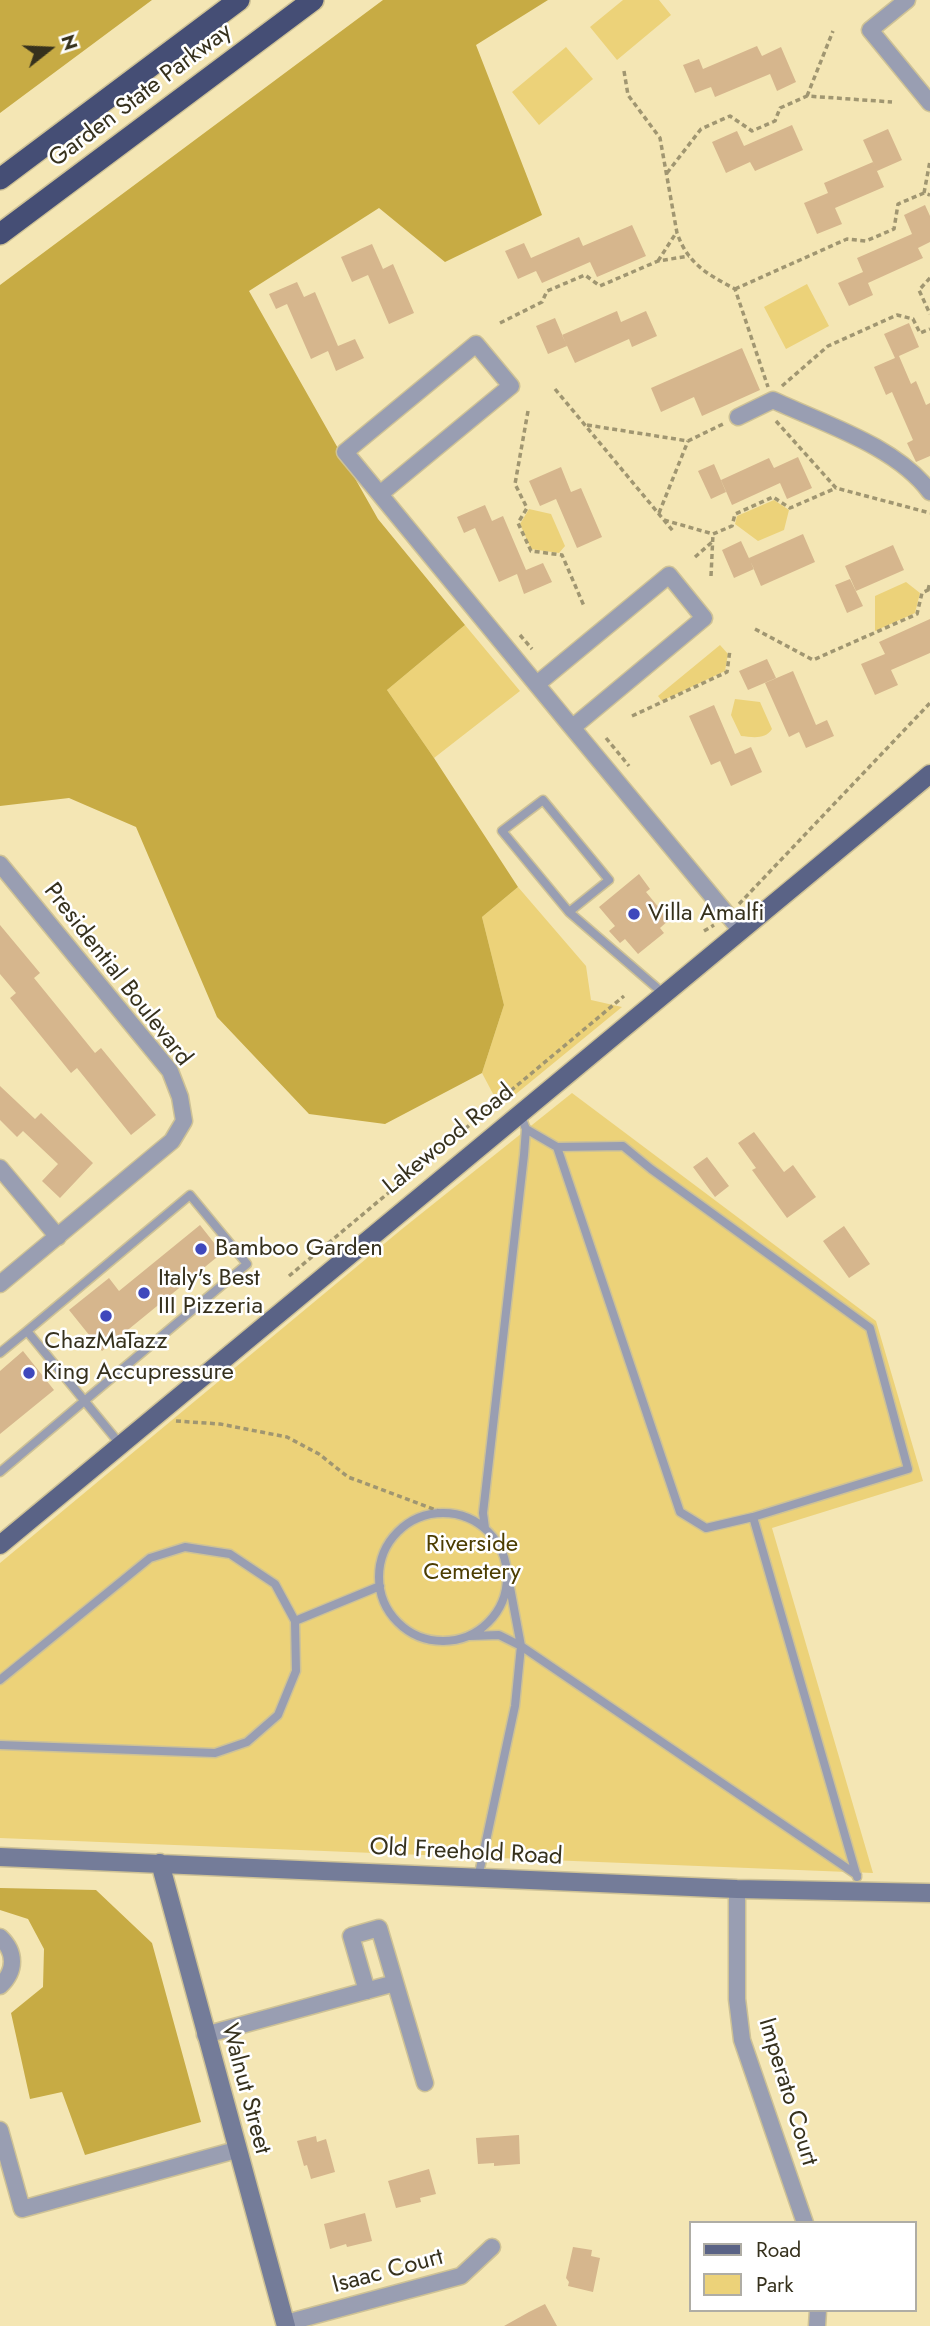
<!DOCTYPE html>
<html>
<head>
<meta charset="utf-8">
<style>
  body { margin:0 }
  #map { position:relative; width:930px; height:2326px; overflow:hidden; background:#f4e6b4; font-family:Jost,sans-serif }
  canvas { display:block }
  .legend { position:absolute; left:689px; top:2221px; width:228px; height:91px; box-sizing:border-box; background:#fff; border:2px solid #afada5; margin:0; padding:9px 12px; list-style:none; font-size:21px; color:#36311d }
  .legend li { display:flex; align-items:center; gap:14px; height:35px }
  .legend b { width:35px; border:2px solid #afada5 }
  .north { position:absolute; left:14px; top:14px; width:70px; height:70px; -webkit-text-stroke:5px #fff; paint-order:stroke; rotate:72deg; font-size:19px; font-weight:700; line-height:28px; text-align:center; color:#36311d }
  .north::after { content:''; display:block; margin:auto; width:24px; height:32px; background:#36311d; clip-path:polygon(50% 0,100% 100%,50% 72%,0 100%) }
</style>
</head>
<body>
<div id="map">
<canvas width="930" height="2326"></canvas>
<ul class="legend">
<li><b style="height:9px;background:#5a6386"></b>Road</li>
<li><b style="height:19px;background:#ecd279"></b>Park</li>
</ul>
<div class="north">N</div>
</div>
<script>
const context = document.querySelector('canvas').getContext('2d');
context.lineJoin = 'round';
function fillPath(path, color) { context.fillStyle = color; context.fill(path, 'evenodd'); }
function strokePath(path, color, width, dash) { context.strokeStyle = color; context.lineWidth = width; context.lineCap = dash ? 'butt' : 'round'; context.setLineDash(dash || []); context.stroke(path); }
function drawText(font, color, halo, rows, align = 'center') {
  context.font = font + ' Jost,sans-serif'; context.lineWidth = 5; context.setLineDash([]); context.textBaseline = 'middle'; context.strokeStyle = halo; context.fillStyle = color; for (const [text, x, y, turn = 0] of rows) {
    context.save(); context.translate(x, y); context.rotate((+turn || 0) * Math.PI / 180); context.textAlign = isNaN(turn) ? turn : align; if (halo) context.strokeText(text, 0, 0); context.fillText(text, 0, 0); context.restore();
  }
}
fillPath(new Path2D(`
  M623,0H659L671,15L617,60L590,27Z
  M566,47L593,79L539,125L512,92Z
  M807,284L829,326L786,349L764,307Z
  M774,500L789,510L784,530L758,541L735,524L737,516Z
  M529,509L551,514L565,546L559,553L531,549L520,524Z
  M906,582L920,593L915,613L875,631V596Z
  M465,625L520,691L434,758L387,690Z
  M720,645L728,654L725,671L662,701L658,696Z
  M735,699L760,702L772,729C765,740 752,737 741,736L731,715Z
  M518,887L586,966L591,1000L622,1007L500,1107L482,1073L504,1005L482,917Z
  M572,1093L876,1321L923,1481L772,1528L873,1873L0,1838V1563L402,1229Z`), '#ecd279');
fillPath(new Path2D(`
  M0,0H152L0,113Z
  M383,0H548L476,45L542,215L445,262L379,208L249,291L378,519L465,625L387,690L434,758L518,887L482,917L504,1005L482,1073L385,1124L309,1114L217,1017L136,827L69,798L0,806V285Z
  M0,1888L96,1890L152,1943L201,2122L85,2155L62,2092L30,2099L11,2013L43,1987L44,1949L28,1919L0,1910Z`), '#c7ab44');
fillPath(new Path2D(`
  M757,46L762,56L781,47L796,82L777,91L770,74L715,97L711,87L695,93L683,65L699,59L703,69Z
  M792,125L803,150L755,171L750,162L726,173L712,142L737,131L744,146Z
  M888,129L902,160L877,171L863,140Z
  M873,162L884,187L835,208L842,224L817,234L804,203L828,193L824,183Z
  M925,205L930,216V242L918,248L923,258L868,283L873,295L849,306L838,283L863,272L857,258L912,234L904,215Z
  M632,225L646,256L597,277L590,262L542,283L536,271L518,279L505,251L524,243L531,258L579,237L583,246Z
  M372,244L383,269L393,264L414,313L389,324L368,275L352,282L341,257Z
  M297,282L304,297L315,292L338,346L355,339L364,358L336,371L328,351L311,359L287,304L276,309L269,294Z
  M617,311L621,322L646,311L657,336L632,347L629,339L575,363L562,335Z
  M555,318L567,346L548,354L536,326Z
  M909,323L919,347L899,356L911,384L916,381L926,405L930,403V456L916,462L907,443L913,440L892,392L886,395L874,367L895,358L884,334Z
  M742,348L760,390L702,416L694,397L661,412L651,388Z
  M798,457L812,488L787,499L780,483L732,505L721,480L769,458L774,468Z
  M714,464L726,492L711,499L698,471Z
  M561,467L571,492L581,488L602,537L577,548L556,499L540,506L529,481Z
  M485,505L492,521L503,516L526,570L543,563L552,582L524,594L517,574L499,582L475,528L464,533L457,517Z
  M803,534L815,562L761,586L749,558Z
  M741,541L754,569L734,578L722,550Z
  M893,545L904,570L856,591L845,566Z
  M850,579L863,606L847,613L835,585Z
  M930,619V653L891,670L898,685L875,695L861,664L885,654L879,642Z
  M767,659L776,678L748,690L739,671Z
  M793,671L816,725L827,720L834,736L806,748L799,732L789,737L765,683Z
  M714,705L735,754L751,747L762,772L731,786L720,761L711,765L689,716Z
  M639,874L650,889L646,892L669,920L660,928L664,933L638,954L625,939L620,943L609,931L615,926L599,907Z
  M0,925L40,973L34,978L95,1053L101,1048L156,1115L131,1135L77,1068L71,1073L10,998L16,993L0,974Z
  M0,1086L35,1119L41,1113L93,1163L60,1198L42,1181L58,1164L23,1131L17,1137L0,1120Z
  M754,1132L784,1172L793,1165L816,1197L787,1218L752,1170L756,1168L738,1143Z
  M707,1157L729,1186L715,1197L693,1167Z
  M200,1225L222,1253L102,1351L69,1310L109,1278L119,1291Z
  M844,1226L870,1264L849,1278L823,1241Z
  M23,1351L54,1390L0,1434V1371Z
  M519,2135L520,2164L494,2166V2163L478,2164L476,2138Z
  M316,2136L317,2142L326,2139L335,2172L311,2179L307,2165L304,2166L297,2141Z
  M429,2169L436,2194L420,2198L421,2202L396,2208L388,2181Z
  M365,2213L372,2241L347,2247L346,2244L330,2249L324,2224Z
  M573,2247L592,2250L591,2256L600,2258L593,2292L568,2286L569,2282L566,2278Z
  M545,2304L557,2326H504L529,2312Z`), '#d6b68d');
const lane = new Path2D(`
  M569,912L609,880L543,800L502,831L569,912L664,994
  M526,1129L557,1147L623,1146L651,1169L870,1328L908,1469L753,1517L706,1528L680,1512L557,1147
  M0,1353L27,1331L120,1444
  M0,1472L247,1264L190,1195L27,1331
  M379 1577a64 64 0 1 1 128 0a64 64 0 1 1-128 0Z
  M753,1517L857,1877
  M485,1528L483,1513L524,1155L526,1129L520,1114
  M295,1621L380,1586
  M470,1636L499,1635L521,1646L857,1875
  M0,1680L150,1558L185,1547L230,1554L275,1584L295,1621L296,1671L278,1715L247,1742L215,1753L0,1745
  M478,1878L515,1706L521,1646L509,1582`);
const street = new Path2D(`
  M907,0L870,30L930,103
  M738,417L773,400C824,424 896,446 930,492
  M380,494L511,386L476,344L345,452C477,612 608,772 741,931
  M537,684L669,575L704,618L573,727
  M0,864L170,1071L180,1097L184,1121L172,1141L0,1284
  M0,1168L58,1237
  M737,1889V1999L742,2040L805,2223
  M0,1937C16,1952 16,1971 0,1986
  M367,1991L351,1936L379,1928L425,2083
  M205,2035L395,1983
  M0,2130L22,2209L236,2150
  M286,2323L461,2276L492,2247
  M817,2326L818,2310`);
const secondary = new Path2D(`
  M0,1857L737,1889L930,1893
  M160,1863L286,2326`);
const primary = new Path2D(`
  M0,1545L930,774`);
const highway = new Path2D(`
  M0,179L239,0
  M0,234L313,0`);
strokePath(lane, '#cec296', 11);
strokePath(street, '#cec296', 19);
strokePath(secondary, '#cec296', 21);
strokePath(primary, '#cec296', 21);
strokePath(highway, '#cec296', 24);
strokePath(new Path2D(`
  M624,71L628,95L660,138L677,233C688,264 707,274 735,289L768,387
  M807,96L833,31
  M667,173L701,129L730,116L752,131L775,121L780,108L807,96L892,102
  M924,193L930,161
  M658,261L676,233
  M930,278L919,290L930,314
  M735,289L847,239L866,241L894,229L898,204L924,193L930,195
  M500,323L542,302L547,291L585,275L600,286L658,261L689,256
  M782,386L828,346L897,315L913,319L920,333L930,329
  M555,389L673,531
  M528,411L515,484L527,508L518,523L531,551L562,555L584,606
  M776,421L836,488L930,513
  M587,425L688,441L725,423
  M659,513L688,441
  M664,520L713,534L732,526L735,514L773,497L790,508L836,488
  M695,557L712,542
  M711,576L713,534
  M928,590L930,582
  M755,629L813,660L917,614L922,593L930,589
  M520,635L532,649
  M632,716L727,672L730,650
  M606,738L629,766
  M739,904L930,703
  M704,931L714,925
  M289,1276L624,996
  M176,1421L220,1424L287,1437L319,1454L348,1477L444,1513`), '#a09671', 3.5, [5, 3.5]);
strokePath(lane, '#999eb2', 8);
strokePath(street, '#999eb2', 16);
strokePath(secondary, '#747c99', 18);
strokePath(primary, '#5a6386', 18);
strokePath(highway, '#454e75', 21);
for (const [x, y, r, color] of [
  [634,914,7,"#3f48bc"],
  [201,1249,7,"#3f48bc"],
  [144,1293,7,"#3f48bc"],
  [106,1316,7,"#3f48bc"],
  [29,1373,7,"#3f48bc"]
]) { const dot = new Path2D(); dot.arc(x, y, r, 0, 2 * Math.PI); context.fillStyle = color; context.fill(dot); strokePath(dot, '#fff', 2.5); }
drawText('24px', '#36311d', '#fff', [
  ["Garden State Parkway",141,96,-37],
  ["Presidential Boulevard",117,975,52],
  ["Lakewood Road",449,1140,-39],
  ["Old Freehold Road",466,1853,3],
  ["Walnut Street",245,2089,75],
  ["Imperato Court",787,2092,73],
  ["Isaac Court",388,2272,-15]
]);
drawText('24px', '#36311d', '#fff', [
  ["Villa Amalfi",648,914],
  ["Bamboo Garden",215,1249],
  ["Italy's Best",158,1279],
  ["III Pizzeria",158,1307],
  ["ChazMaTazz",106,1342,"center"],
  ["King Accupressure",43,1373]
], 'left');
drawText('24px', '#4c3d01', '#fff', [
  ["Riverside",472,1545],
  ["Cemetery",472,1573]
]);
</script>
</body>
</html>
